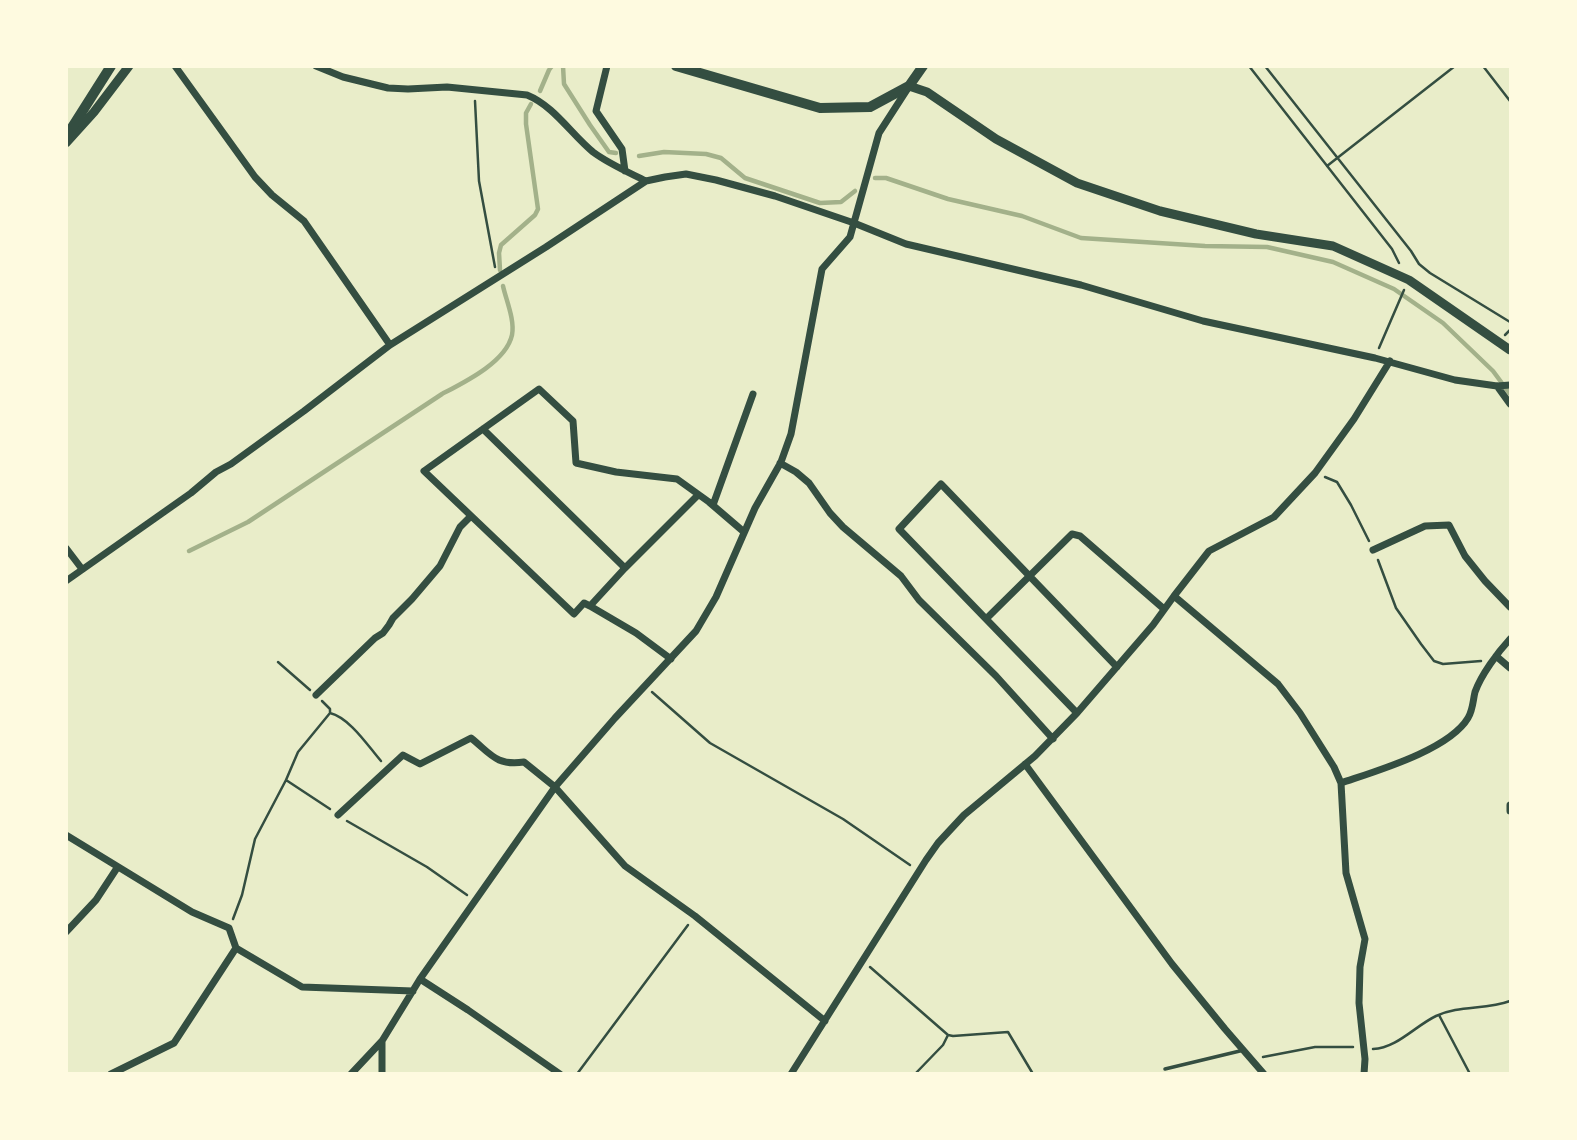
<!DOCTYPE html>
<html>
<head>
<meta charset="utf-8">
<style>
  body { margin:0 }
  #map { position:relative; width:1577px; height:1140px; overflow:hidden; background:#e9edc9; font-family:Figtree,sans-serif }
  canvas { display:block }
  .frame { position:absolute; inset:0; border:68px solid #fefae0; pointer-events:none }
</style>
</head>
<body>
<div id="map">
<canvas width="1577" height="1140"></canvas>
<div class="frame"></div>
</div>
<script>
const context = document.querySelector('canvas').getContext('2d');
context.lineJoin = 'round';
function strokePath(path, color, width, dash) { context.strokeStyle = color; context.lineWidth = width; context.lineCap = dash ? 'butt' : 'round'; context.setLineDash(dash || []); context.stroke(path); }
strokePath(new Path2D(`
  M563,66L564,84L590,125L609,152L616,153
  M540,91L549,70L552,66
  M639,156L664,152L706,154L721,158L745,178L820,203L841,202L855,191
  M875,178H886L948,199L1022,216L1081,238L1205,246L1267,247L1333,262L1394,289L1443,323L1493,371L1510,394
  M500,270L499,253L501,245L535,215L538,209L526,124V113L531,104
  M189,551L248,522L442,394C465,382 506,362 512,335C515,320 506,300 503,286`), '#a3b18a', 4.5);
strokePath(new Path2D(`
  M1249,66L1392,249L1399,263
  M1265,66L1411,251L1419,264L1430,273L1510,322
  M1483,66L1510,101
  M475,101L479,181L495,267
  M1327,166L1455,66
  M1505,335L1510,330
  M1379,348L1404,290
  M1325,477L1337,482L1351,505L1369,541
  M1378,560L1396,608L1421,644L1434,661L1443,664L1481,661
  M278,662L310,690
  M652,692L710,743L843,819L910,865
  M322,701L330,709V712
  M286,780L298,752L330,713C350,718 368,746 381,761
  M347,821L427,867L467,895
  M233,919L242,895L255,839L286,780L330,809
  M870,967L948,1035L943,1045L915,1074
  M1439,1015L1470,1074
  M948,1035L953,1036L1008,1032L1033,1074
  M1373,1049C1397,1048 1415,1026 1436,1016C1459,1005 1486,1010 1510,1001
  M1263,1057L1315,1047H1353
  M577,1074L688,925`), '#344e41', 2.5);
strokePath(new Path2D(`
  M1165,1069L1244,1050`), '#344e41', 3.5);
strokePath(new Path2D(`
  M175,66L255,177L272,195L304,221L390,345
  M316,66L343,77L388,88L408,89L447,87L527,95C554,106 571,134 593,152C609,164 628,172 646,181
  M607,66L596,111L622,149L625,171
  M1497,386L1510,404
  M483,429L625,568
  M780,463L796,472L809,483L830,513L843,527L901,576L919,600L996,676L1053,739
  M713,505L753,394
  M66,548L82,569
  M1373,550L1425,526L1449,525L1465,556L1485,581L1510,607
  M66,581L191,493L216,472L231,464L304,411L390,345L546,247L646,181L665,177L686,174L716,180L775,196L854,223L906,244L1081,285L1203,321L1375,358L1455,380L1497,386L1510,385
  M1174,596L1278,684L1300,713L1334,767L1341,783L1346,873L1365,939L1360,967L1359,1003L1365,1059L1364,1074
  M590,606L625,568L698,495
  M986,619L1072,534L1080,536L1164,609
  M1496,656L1510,668
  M671,659L636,633L590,606L584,603L574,614L424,471L539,389L573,421L576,463L616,472L677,479L709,502L744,532
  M316,695L375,638L383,633L389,625L393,618L412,599L440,566L460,527L471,516
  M1077,713L899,529L941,484L1117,667
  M1025,764L1172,964L1225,1029L1264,1074
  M1341,783C1376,771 1449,750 1468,718C1473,710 1473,700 1475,692C1481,675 1498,652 1510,639
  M1510,805V811
  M338,815L403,755L420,764L471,738C491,754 496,766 524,762L555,787L625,866L695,916L825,1021
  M66,835L192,912L229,928L236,948L302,987L413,991
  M66,932L96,900L117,868
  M420,979L468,1010L560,1074
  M382,1041V1074
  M111,1074L174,1043L236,948
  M351,1074L382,1041L420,979L555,787L615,718L696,631L716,597L755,508L781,462L791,434L822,269L850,237L879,133L908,88
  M791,1074L926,860L938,843L964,815L1035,756L1077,713L1153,625L1174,596L1209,551L1274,517L1315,473L1354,419L1390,361`), '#344e41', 7);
strokePath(new Path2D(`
  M909,86L927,92L996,139L1077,183L1160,211L1256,234L1333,246L1409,280L1510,350
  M66,143L94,112L129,66`), '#344e41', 9);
strokePath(new Path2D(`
  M676,66L820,108L870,107L909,86L923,66
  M66,137L111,66`), '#344e41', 10);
</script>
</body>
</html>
